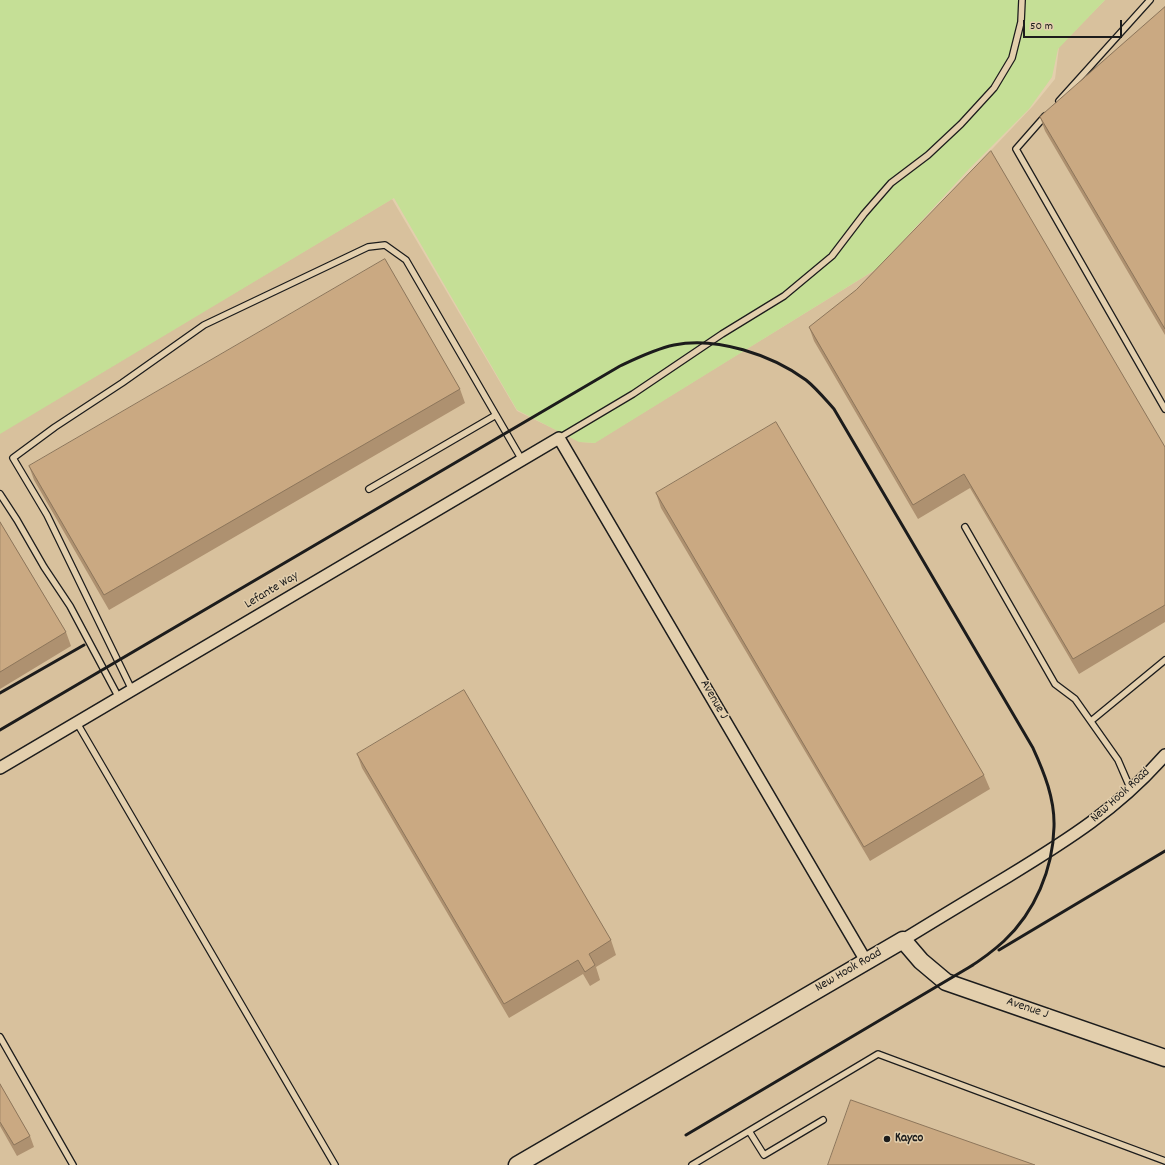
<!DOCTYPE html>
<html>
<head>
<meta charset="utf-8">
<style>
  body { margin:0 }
  #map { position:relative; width:1165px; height:1165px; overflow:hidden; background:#e3cfad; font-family:Dekko,sans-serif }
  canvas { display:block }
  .scale { position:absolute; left:1023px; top:20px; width:99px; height:18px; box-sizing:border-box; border:2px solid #1c1c1c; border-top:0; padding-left:5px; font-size:12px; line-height:14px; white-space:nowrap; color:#1c1c1c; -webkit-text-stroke:3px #e3cfad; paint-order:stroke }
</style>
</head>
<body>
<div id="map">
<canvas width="1165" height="1165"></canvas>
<div class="scale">50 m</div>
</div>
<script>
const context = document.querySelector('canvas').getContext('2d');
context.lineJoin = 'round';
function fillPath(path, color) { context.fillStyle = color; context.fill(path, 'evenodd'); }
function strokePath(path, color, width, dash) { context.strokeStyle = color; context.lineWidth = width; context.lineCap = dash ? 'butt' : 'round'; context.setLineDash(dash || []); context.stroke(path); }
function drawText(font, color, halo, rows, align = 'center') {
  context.font = font + ' Dekko,sans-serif'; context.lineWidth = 3; context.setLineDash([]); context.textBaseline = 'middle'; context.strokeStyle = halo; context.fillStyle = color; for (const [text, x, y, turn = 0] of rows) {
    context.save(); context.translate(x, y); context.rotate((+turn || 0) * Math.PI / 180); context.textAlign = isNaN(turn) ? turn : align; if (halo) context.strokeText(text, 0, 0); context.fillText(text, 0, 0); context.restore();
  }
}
fillPath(new Path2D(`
  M1105,0H1165V1165H0V433L392,199L517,411L581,442L594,443L880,267L1033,106L1055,79L1059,47Z`), '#d8c19d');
fillPath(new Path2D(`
  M0,0H1105L1058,49L1052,77L1029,109L969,169L878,268L595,443L579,442L517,410L394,198L0,434Z`), '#c5df96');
const lane = new Path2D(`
  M1059,101L1150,0
  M1045,116L1016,149L1165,409
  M559,438L633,394L722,334L784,296L832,256L864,214L891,183L928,155L961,124L994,88L1012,58L1021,22L1022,0
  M369,489L496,415
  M0,494L17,520L44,567L70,606L119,698
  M965,527L1055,684L1075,699L1118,760L1131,790
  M132,690L47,515L13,458L55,427L122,383L204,325L368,247L385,245L406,260L522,460
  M1091,721L1165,660
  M77,723L335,1165
  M0,1037L73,1165
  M749,1131L764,1155L823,1120
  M692,1165L878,1054L1165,1161`);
const street = new Path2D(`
  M0,768L559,438L866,961
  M903,940C937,919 972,898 1007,877C1066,841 1119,808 1165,755`);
const secondary = new Path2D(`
  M517,1165L903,940L921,961L946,982L1165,1058`);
strokePath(lane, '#1c1c1c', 8);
strokePath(street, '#1c1c1c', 14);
strokePath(secondary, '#1c1c1c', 19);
strokePath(lane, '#e3cfad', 5.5);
strokePath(street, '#e3cfad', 11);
strokePath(secondary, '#e3cfad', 16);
strokePath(new Path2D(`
  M0,693L84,645
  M0,730L620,366C637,358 655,349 674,345C716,336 772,355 806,380C816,388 825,399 834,409L1033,748C1044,772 1055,799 1054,827C1053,869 1035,912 1004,941C993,951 981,960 968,968
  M999,950L1165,851
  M686,1135L973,965`), '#1c1c1c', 3);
fillPath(new Path2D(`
  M1165,7V335L1045,131L1040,117Z
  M809,327L1165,447V622L1079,674L970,488L918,519L814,341Z
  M460,389L465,403L109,610L34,480L29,466Z
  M656,493L984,775L990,789L870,861L661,508Z
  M0,522L66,632L71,646L0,689Z
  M357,754L611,940L616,955L596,967L600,980L590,986L583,974L509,1018L362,768Z
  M0,1084L30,1136L34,1147L17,1156L0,1126Z`), '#ae9170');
const building = new Path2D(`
  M1165,7V329L1040,117Z
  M991,151L1165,447V605L1073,659L964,474L913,505L809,327L856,290Z
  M385,259L460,389L104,595L29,466Z
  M776,422L984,775L864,847L656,493Z
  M0,522L66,632L0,672Z
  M464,690L611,940L589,954L595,965L585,972L578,960L504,1004L357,754Z
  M0,1084L30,1136L14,1145L0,1122Z
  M851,1100L1035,1165H828Z`);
fillPath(building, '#caa982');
strokePath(building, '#8d765b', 1);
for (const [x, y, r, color] of [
  [887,1139,4,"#1c1c1c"]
]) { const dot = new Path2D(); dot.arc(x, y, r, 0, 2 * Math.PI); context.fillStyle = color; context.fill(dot); strokePath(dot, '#e3cfad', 1.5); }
drawText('13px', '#1c1c1c', '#e3cfad', [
  ["Lefante Way",272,591,-31],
  ["Avenue J",713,700,60],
  ["New Hook Road",1121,796,-42],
  ["New Hook Road",849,971,-30],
  ["Avenue J",1027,1009,19]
]);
drawText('bold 13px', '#1c1c1c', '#e3cfad', [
  ["Kayco",895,1139]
], 'left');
</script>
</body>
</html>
